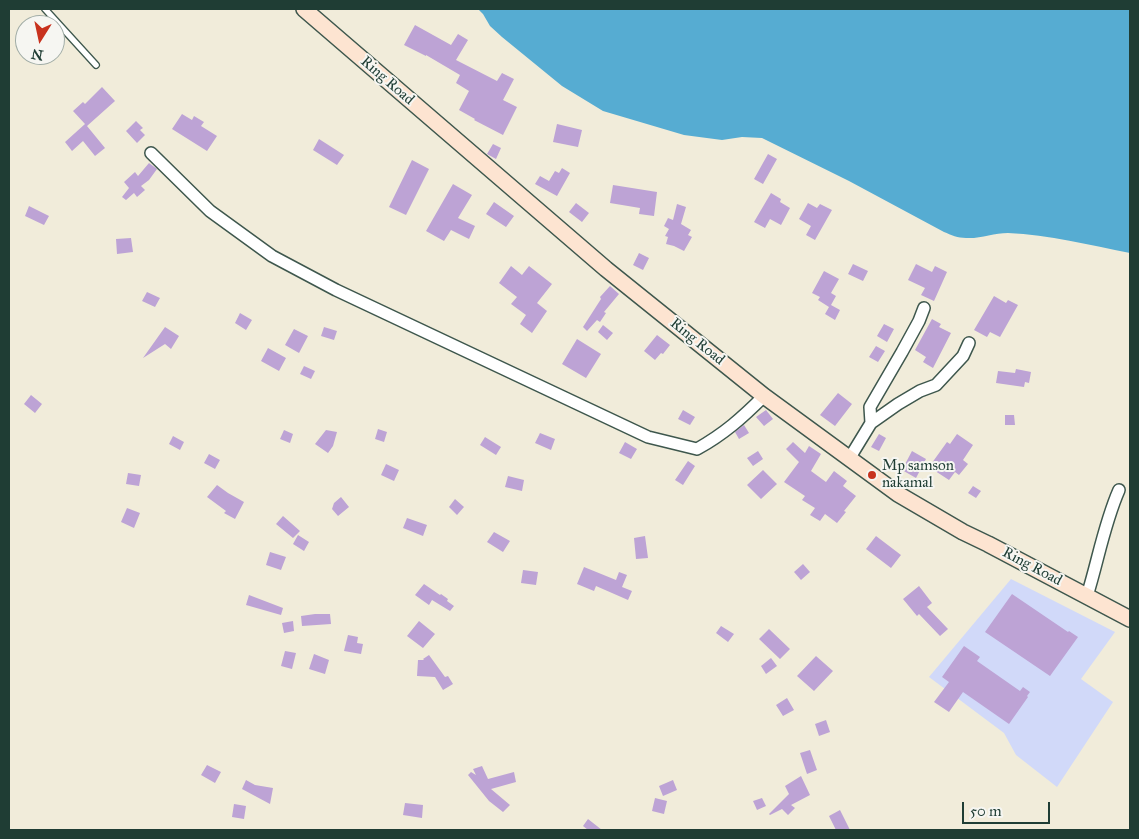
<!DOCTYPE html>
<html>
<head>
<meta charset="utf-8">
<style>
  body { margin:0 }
  #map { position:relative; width:1139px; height:839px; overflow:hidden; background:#f1ecda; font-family:"IM FELL Great Primer",serif }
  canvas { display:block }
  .frame { position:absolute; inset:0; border:10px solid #1f3d34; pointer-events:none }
  .north { position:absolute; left:15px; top:15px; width:50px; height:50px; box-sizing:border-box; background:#f6f6f2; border:1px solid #a0aca6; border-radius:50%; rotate:190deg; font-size:14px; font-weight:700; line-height:20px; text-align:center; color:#1f3d34 }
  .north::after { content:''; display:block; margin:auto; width:18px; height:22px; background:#c8321e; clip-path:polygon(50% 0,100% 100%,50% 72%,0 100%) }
  .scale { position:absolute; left:962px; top:802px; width:88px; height:22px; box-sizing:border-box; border:2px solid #1f3d34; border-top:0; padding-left:6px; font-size:15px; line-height:18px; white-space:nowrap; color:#1f3d34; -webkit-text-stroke:4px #f6f6f2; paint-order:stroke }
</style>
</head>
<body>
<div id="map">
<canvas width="1139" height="839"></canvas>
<div class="frame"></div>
<div class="north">N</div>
<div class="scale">50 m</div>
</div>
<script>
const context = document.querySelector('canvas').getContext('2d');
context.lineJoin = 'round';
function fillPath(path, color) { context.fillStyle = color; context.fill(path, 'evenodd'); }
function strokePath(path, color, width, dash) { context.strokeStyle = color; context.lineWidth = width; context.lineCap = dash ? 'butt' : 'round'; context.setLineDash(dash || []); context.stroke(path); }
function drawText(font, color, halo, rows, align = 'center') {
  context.font = font + ' "IM FELL Great Primer",serif'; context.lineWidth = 4; context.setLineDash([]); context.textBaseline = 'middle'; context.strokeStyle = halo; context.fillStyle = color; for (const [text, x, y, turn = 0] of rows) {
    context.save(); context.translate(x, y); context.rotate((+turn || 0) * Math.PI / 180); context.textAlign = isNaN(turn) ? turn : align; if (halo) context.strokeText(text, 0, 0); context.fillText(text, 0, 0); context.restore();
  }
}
fillPath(new Path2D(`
  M1011,579L1115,632L1081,679L1113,702L1057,787L1016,755L1004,733L929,677Z`), '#d1d9f9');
fillPath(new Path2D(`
  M478,9H1130V253C1090,245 1049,235 1008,233C994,233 980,239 966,238C958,238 951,235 944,232L849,181L762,138L742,137L722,140L684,135L603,111L562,86L502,37L490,26L483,14Z`), '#56acd2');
fillPath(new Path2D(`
  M415,25L451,45L458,34L468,40L456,60L497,81L502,73L514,79L503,100L517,107L503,135L474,120L475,119L459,110L469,91L456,83L460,75L426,55V56L404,45Z
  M102,87L115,101L87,126L105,148L95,156L83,141L72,151L65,142L85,124L73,111L83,102L85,104Z
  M182,114L192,120L194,116L204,122L201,126L217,136L207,151L172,129Z
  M136,121L143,128L140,130L145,135L137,143L126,131Z
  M557,124L582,130L578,147L553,142Z
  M319,139L344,155L337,165L313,150Z
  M493,144L501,148L496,159L487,154Z
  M768,154L777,159L763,184L754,179Z
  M412,160L429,169L406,215L389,207Z
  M149,163L157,169L149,180L141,186L145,190L137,197L134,193L126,200L122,197L129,188L124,182L135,172L138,176Z
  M562,168L570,173L557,196L535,184L540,176L549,181L555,171L559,173Z
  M453,184L472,195L458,218L475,226L469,239L451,230L444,241L426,231Z
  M613,185L657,192L654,216L639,214L640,208L610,203Z
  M771,193L781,199L780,202L790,208L781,225L770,219L765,228L754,222Z
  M494,202L514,216L506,227L486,214Z
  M576,203L589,213L582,222L569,212Z
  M808,203L817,208L820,204L832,210L815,240L806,235L811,226L799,219Z
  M677,204L686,207L681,224L691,230L688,235L692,237L684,251L674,246L666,244L668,237L665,236L669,229L664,226L668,218L673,220Z
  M29,206L49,216L44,225L25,216Z
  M131,238L133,252L117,254L116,239Z
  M639,253L649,258L643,270L633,265Z
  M853,264L868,271L863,281L848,274Z
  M916,264L932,272L935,266L947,272L934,301L921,295L925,288L908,280Z
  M511,266L522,275L529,266L552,284L537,303L547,311L532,333L520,324L526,315L511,304L517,297L499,283Z
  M824,271L839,279L831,293L836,296L831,305L840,310L835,320L825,314L829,307L818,300L820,297L812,293Z
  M610,286L619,294L604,312L606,313L600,322L597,320L587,331L583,327L601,299L600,297Z
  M147,292L160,298L155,307L142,301Z
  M994,296L1006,303L1008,300L1018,305L1000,337L990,332L987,337L974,330Z
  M240,313L252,320L246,330L235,323Z
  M932,319L941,324L939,327L951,333L933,368L923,362L926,357L915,350Z
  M884,324L894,329L887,342L877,336Z
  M603,325L613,333L607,340L598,332Z
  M165,327L179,336L171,349L165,344L143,358Z
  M324,327L337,331L334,340L321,336Z
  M294,329L308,336L299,353L285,345Z
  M657,335L670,345L663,354L661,353L655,360L644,351Z
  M577,339L601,354L586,378L562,364Z
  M876,346L885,351L878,362L869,357Z
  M268,348L286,358L279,371L261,361Z
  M304,366L315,371L311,379L300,374Z
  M1016,369L1031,372L1029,383L1025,382L1024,387L996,383L998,371L1015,373Z
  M838,393L852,404L835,426L820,415Z
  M31,395L42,404L35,413L24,404Z
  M683,410L695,417L690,425L678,419Z
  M766,410L773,419L764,426L756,417Z
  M1005,415H1014L1015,425H1005Z
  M744,425L749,433L739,439L735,432Z
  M378,429L387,432L384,442L375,439Z
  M284,430L293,434L290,443L280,439Z
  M326,430L337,432L333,446L328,453L315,444Z
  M540,433L555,439L551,450L535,443Z
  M879,434L886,438L879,451L871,447Z
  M957,434L973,445L963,460L968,464L959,475L955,472L949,480L929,467L947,442L950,444Z
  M173,436L184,442L180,450L169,444Z
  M485,437L501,447L496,455L480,445Z
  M625,442L637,449L631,459L619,453Z
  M793,442L805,453L809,446L821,454L811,471L826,482L834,471L847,481L843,486L856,496L844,511L846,512L837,523L825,514L820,521L810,515L815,508L802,500L805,496L784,482L799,462L786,449Z
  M758,451L763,459L753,466L747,458Z
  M912,451L926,459L916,478L902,470Z
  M209,454L220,460L215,469L204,463Z
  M688,461L695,466L683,485L675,480Z
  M386,464L399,470L394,481L381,475Z
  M763,470L777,484L761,499L747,485Z
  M128,473L141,475L139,486L126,484Z
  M508,476L524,480L522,491L505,487Z
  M217,485L228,493L244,502L235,519L224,513L226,511L207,497Z
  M973,486L981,491L976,498L968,493Z
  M341,497L349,507L338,516L332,509L334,503Z
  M455,499L464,507L457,515L449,507Z
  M127,508L140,513L134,528L121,522Z
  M283,516L300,531L293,538L276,524Z
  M407,518L427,525L423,536L403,528Z
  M494,532L510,541L503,552L487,542Z
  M298,535L309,542L304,551L293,544Z
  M645,536L648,558L636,559L634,538Z
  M876,536L901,555L891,568L866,549Z
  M270,552L286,557L281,570L266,565Z
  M803,564L810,572L801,580L794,572Z
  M584,567L616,580L619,572L627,575L622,587L632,591L628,600L596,586L594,591L577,584Z
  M523,570L538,572L536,585L521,583Z
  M424,584L440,595L441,594L448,599L447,601L454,606L450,611L432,600L429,605L415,595Z
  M919,586L932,603L927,607L948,629L940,636L919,614L917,616L903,599Z
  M1012,594L1068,632L1069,631L1078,637L1050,676L985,632Z
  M249,595L283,608L281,615L246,605Z
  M315,614H330L331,624L302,626L301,616Z
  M293,621L294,631L284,633L282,623Z
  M419,621L435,634L423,648L407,636Z
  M721,626L734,634L728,642L716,633Z
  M769,629L790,649L780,659L759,639Z
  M348,635L358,637L357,643L363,644L361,654L344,651Z
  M964,646L980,657L977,661L1020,691L1023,687L1030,692L1027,696L1028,697L1009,724L963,692L949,712L934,702L949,682L942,677Z
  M285,651L296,653L292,669L281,666Z
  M314,654L329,660L325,674L309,669Z
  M429,655L445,677L448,676L453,684L443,690L435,677L417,676L418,660H424L423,659Z
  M816,656L833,671L814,691L797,676Z
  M771,658L777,666L766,674L761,666Z
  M787,698L794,710L783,716L776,705Z
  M826,720L830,732L819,736L815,724Z
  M810,750L817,770L807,774L800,753Z
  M207,765L221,772L215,783L201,775Z
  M482,766L488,779L514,772L516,782L491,789L510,805L503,812L489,801L468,775L471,772L476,775L473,769Z
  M801,776L810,795L791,805L795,808L788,815L782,809L770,815L769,814L789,794L785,786Z
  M246,780L255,785L273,788L270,804L242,789Z
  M673,780L677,790L663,796L659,786Z
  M655,798L667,801L664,814L652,811Z
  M762,798L766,806L757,810L753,801Z
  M405,803L423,805L422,818L403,815Z
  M234,804L246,806L244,819L232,817Z
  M840,810L850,830H836L829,816Z
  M588,819L602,830H588L583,826Z`), '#bda3d5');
const service = new Path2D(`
  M45,9L96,65`);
const minor = new Path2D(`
  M151,153L210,211L272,256L336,290L648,437L697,449C724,434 742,418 764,396
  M871,423L870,407L902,352L919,321L924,308
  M849,459L871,423L898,404L920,391L936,385L963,356L969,343
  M1087,596C1098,561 1104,524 1119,490`);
const secondary = new Path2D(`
  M304,9L606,269L764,396L898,494L963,532L988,544L1130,619`);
strokePath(service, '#3e574d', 8);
strokePath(minor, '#3e574d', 14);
strokePath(secondary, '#3e574d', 18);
strokePath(service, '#fff', 5.5);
strokePath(minor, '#fff', 11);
strokePath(secondary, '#fde4d1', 15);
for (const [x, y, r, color] of [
  [872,475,5,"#c8321e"]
]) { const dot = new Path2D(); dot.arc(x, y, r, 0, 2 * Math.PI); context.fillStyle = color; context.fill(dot); strokePath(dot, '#f6f6f2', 2); }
drawText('15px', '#1f3d34', '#f6f6f2', [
  ["Ring Road",387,81,41],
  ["Ring Road",697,342,39],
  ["Ring Road",1032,567,28]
]);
drawText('15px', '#1f3d34', '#f6f6f2', [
  ["Mp samson",882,466],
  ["nakamal",882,483]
], 'left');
</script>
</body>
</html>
